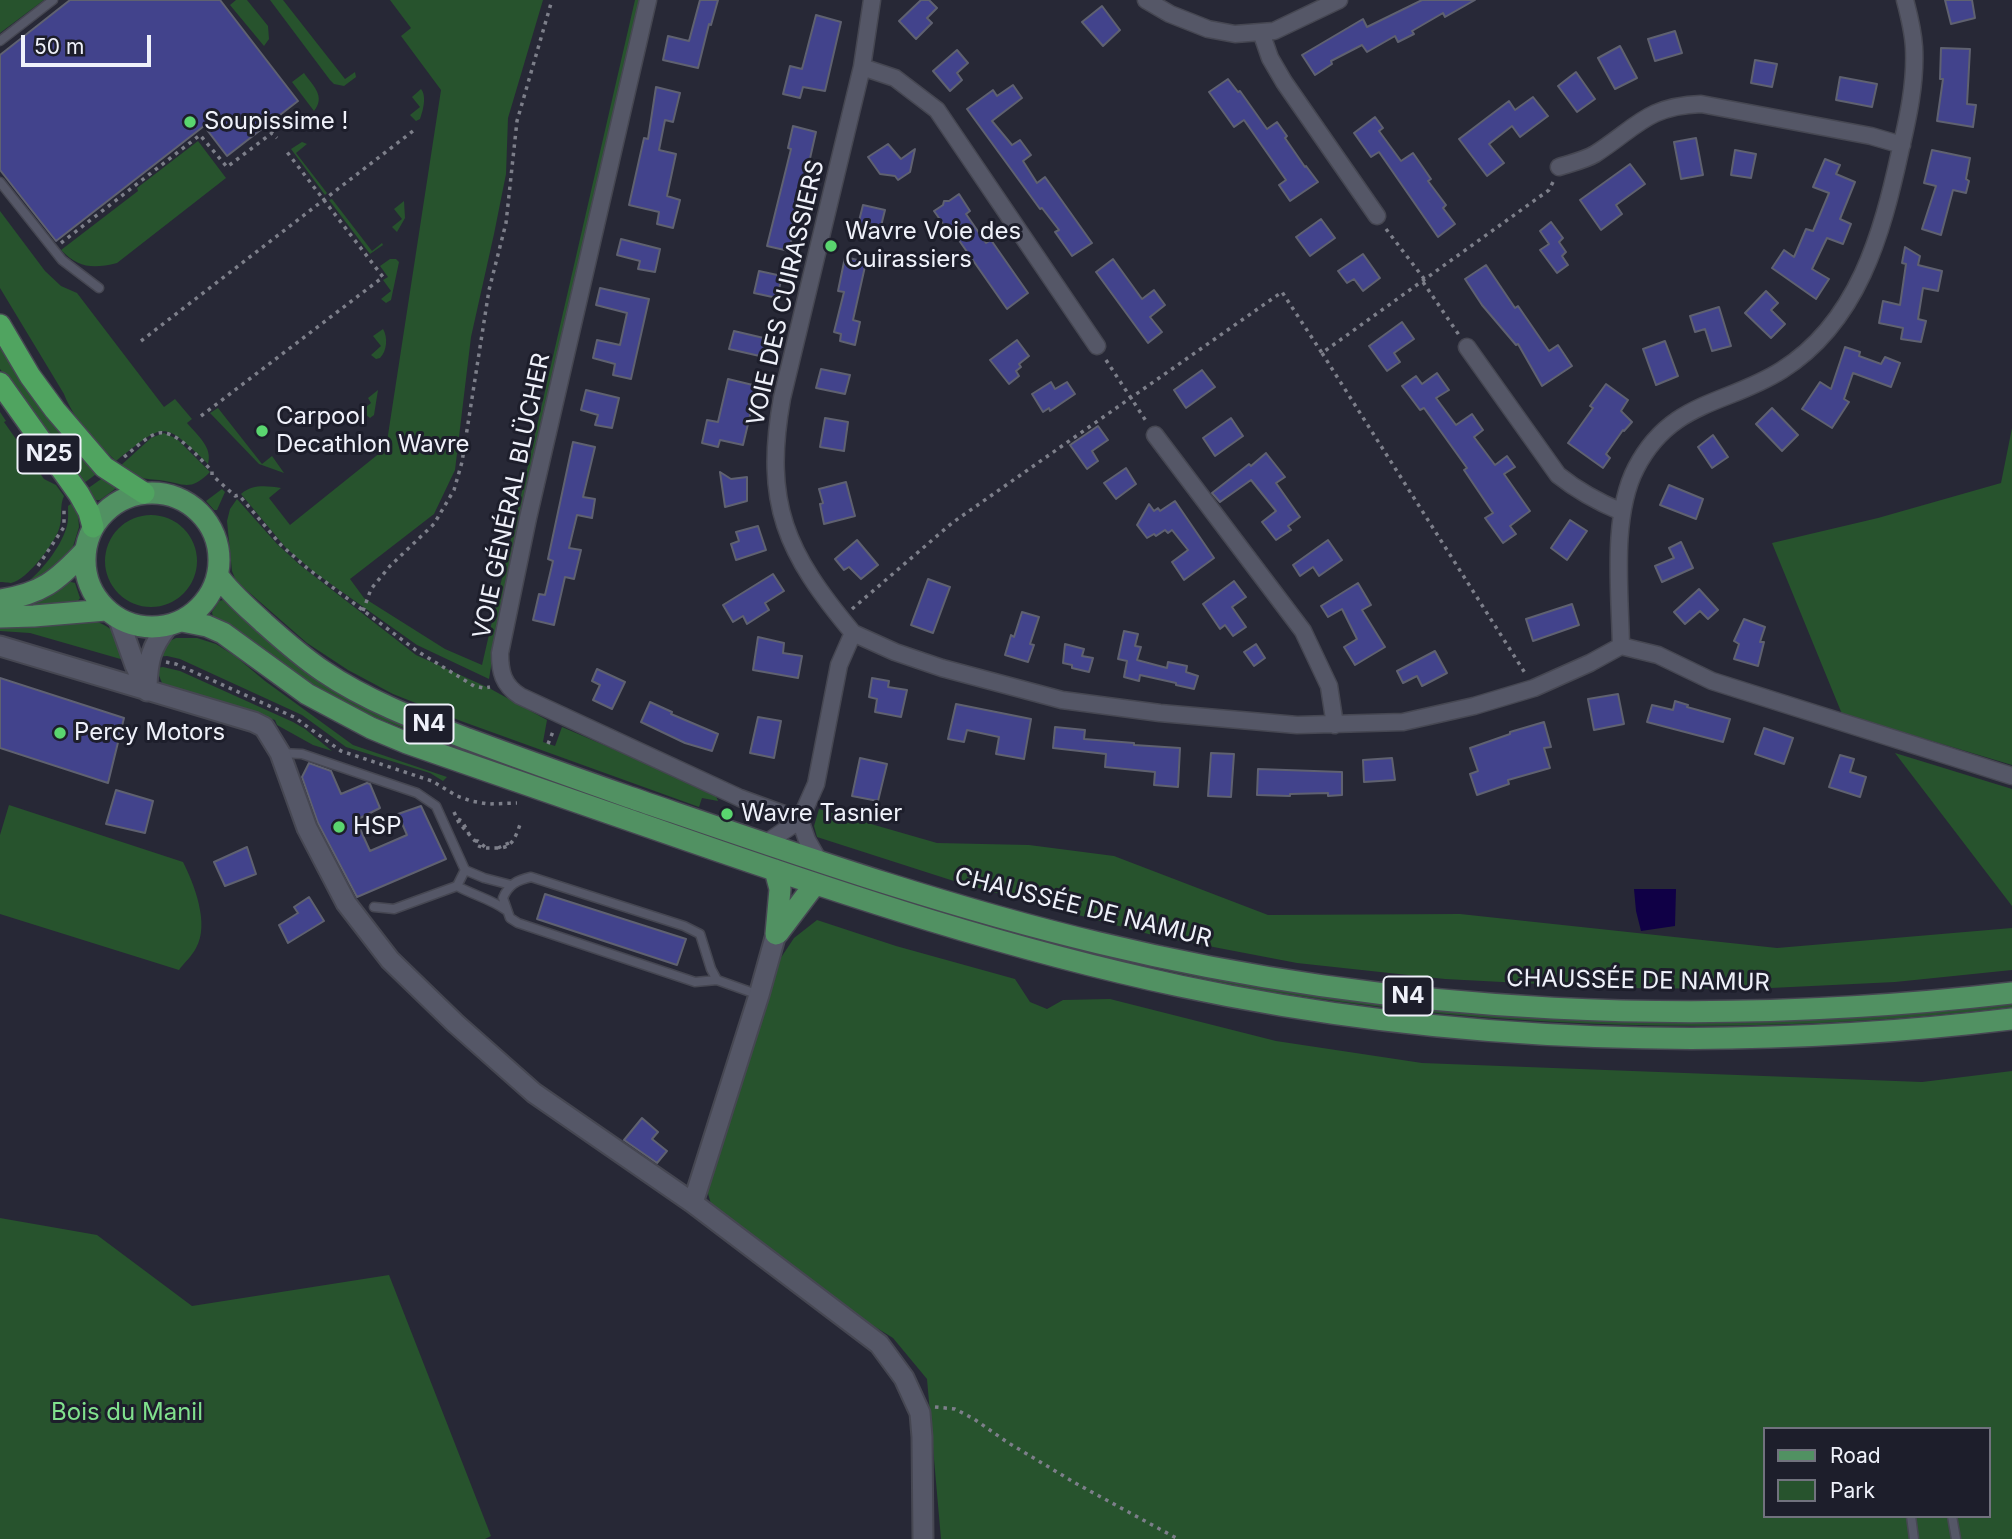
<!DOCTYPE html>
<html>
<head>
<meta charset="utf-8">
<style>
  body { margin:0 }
  #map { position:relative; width:2012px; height:1539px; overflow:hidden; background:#272836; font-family:Inter,sans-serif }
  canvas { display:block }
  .legend { position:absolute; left:1763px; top:1427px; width:228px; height:91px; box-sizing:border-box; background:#1d1e2b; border:2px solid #71727e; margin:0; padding:9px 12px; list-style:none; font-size:21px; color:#eff1fa }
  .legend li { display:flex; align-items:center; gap:14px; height:35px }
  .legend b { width:35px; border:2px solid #71727e }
  .scale { position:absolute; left:21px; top:35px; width:130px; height:32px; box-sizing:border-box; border:4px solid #eff1fa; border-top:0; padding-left:9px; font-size:21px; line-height:24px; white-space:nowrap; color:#eff1fa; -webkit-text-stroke:5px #1d1e2b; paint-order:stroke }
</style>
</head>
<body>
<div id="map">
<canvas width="2012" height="1539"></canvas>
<ul class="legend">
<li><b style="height:9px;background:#519162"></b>Road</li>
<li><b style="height:19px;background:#27532d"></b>Park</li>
</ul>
<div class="scale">50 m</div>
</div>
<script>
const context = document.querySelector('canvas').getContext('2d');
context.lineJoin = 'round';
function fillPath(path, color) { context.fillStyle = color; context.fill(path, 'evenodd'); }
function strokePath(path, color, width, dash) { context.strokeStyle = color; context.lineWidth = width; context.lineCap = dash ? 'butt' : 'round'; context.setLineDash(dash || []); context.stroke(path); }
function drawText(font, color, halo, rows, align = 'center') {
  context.font = font + ' Inter,sans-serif'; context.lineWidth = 6; context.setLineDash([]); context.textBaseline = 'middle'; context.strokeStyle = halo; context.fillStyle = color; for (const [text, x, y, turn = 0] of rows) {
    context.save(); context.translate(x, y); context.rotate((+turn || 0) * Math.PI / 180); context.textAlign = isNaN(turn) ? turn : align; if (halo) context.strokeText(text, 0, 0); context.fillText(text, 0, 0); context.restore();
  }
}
fillPath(new Path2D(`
  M0,0H44L0,33Z
  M236,0H247L268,26L269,39L264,46L230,5Z
  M270,0H283L345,79L355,72L356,77L344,86L334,84L330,80Z
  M390,0H543L508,118L506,174L494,234L471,337L455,470L434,514L350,579L364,598L445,649L482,665L635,0H642L493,655L489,679L417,645L314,572L286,548L241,494C253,484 266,486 281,488L269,498L290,525L386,448L441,90L401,36L411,28Z
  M304,73C313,86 326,96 314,111L292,82Z
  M421,89C427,96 423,111 420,119L416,121L410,115L420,107L412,97Z
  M198,141L226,178L117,263C93,269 78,268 61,250L138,191L137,188Z
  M302,142L307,144L296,153L327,193L325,195L291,149Z
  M332,199L372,251L382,243L383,245L370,254L329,200Z
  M404,201L405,218L397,232L392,227L402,219L394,209Z
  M0,211L45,271L61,286L77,293L164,407L175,399L192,419L187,423C197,435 213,447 208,464C162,420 166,422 116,461C95,441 75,422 64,394L0,288Z
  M390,259H396L399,262L391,300L386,303L381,299L391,291L383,280L388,277L380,266Z
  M383,329C388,337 387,351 380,358L376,359L371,355L381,346L373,336Z
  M0,348L33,395L99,472L84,483L0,369Z
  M378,390L374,415L370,418L361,411L371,403L368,398Z
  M218,408L262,464L272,456L284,473L259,464L210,413Z
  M0,412L6,421L4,422L44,479L56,485L64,496C59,506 63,519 59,529C54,544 27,580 11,583C11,583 1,582 0,582Z
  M2012,428V765L1842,714L1772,543L1878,518L2001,483Z
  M164,433L177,439L210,472C189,493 184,483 159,480C140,479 135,476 118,468L151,438Z
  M104,477L115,485V489L100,500H96L87,489Z
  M222,489L225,492L217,510H214L206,501Z
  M237,499L277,544L300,565L416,655L489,688L547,720L543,742L555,746L562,727L711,791L716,796L718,801L702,798L699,807L461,721L393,694L348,670L307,643L236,581L232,571L227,521L230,509Z
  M72,503L78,515L79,527L71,553L49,576L25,584C41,572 60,548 66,529C69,521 68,513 68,506Z
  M105 561a46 46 0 1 1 92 0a46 46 0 1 1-92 0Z
  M67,581L75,583L80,598L76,604L0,609Z
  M223,600L307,674L367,709L418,729L416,733C376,718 338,703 303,679C273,659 245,634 213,617L212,612L219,601Z
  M92,620C118,629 118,636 124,660L30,633L0,631V628L33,627Z
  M176,638H197L216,644L235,656L265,681L353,745L447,777L443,781L430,773L346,747L302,715L180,659L167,656L155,657L163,644Z
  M163,667L180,671L293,722L305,729L332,751L313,745L277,725L275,720L168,688L162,683L156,668Z
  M1895,753L2012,789V906Z
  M9,805L183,862C194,884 210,924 196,948C192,956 184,963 179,970L0,914V835Z
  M819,809L937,843L1029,845L1114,856L1268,915L1460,914L1777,948L2012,928V970L1895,982L1750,989L1617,988L1445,979L1297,963L1156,936L960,883L817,837L814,826Z
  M817,920L896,946L1015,979L1030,1002L1047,1009L1063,1000L1110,999L1276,1041L1422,1063L1922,1082L2012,1071V1539H941L927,1379L893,1338L838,1304L711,1204L707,1190L778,962L794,938ZM1765,1429H1989V1516H1765Z
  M1141,964L1309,993L1787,1020L1909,1014L2012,1003V1007C1811,1031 1609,1032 1408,1010C1318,1000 1228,987 1141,964Z
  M0,1218L97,1235L192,1306L389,1275L491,1536L485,1539H0Z`), '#27532d');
fillPath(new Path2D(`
  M1634,889H1676L1675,926L1641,931L1636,911Z`), '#100046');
const building = new Path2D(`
  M70,0H220L298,101L227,156L204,126L56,241L0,170V55Z
  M700,0H718L711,25L709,24L698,68L663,60L668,36L689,41Z
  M921,0H929L937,8L927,18L932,23L916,39L899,21Z
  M1422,0H1475L1445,17L1443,13L1412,31L1414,34L1398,42L1395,36L1367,52L1362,45L1331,61L1332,64L1315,75L1302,55L1363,19L1367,27Z
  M1945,0H1972L1975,18L1951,24Z
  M1102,6L1120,30L1103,46L1082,22Z
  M816,15L841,22L825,91L803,87L800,98L783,94L790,66L802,69Z
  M1675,31L1682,53L1655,61L1648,39Z
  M1620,46L1637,78L1615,89L1598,58Z
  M1941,48L1970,49L1967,104L1976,105L1973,127L1937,121L1943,79H1940Z
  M957,50L968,63L957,73L962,80L950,91L933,71Z
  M1755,60L1777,64L1772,87L1751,83Z
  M1576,72L1595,99L1577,112L1558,86Z
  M1840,77L1877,84L1872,107L1836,100Z
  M1228,79L1238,92L1240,91L1267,129L1277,122L1287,136L1285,138L1305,167L1306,166L1318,182L1290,201L1279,185L1286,180L1244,120L1234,127L1209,92Z
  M1013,85L1022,98L992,121L1012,145L1020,140L1031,155L1023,161L1037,183L1045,177L1092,243L1072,256L1055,232L1059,230L1042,208L1040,209L967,109L993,90L997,96Z
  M656,87L680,93L673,122L665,120L659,150L676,154L667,196L680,200L673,228L657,224L659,212L629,205L644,138L648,139Z
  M1533,97L1548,116L1520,137L1512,126L1489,144L1504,163L1487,176L1459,139L1509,101L1515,110Z
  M1375,117L1383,128L1379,131L1401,161L1413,153L1431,179L1428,181L1446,205L1443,208L1455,224L1438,237L1379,152L1371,157L1354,133Z
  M793,126L816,132L789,251L767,246L791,149L788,148Z
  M1696,138L1703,175L1681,179L1674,142Z
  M888,144L901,159L915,149L910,172L898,180L895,176L880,174L868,157Z
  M1735,150L1756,154L1751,178L1731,175Z
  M1932,150L1970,158L1966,179L1969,181L1966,193L1953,190L1941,235L1922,229L1936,186L1924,183Z
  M1825,159L1840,165L1836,174L1855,182L1840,219L1851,224L1843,244L1827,238L1812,269L1829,279L1816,299L1772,268L1784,250L1794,257L1806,229L1813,231L1829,193L1813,187Z
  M1630,164L1645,184L1616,205L1622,214L1601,230L1580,200Z
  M959,194L970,211L966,214L986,243L991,240L1028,293L1007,309L949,226L946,228L934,211L943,205L944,201H949Z
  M863,205L885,210L879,234L857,229Z
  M1321,219L1335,238L1310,256L1296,237Z
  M1551,222L1563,238L1559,242L1566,252L1562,256L1568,265L1557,273L1540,250L1549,244L1540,231Z
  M621,239L660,249L655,272L638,269L640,261L617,255Z
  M1905,247L1920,256L1918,265L1942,271L1938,291L1923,288L1918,319L1926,321L1921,342L1901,339L1903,328L1879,323L1883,301L1900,305L1906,264L1902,263Z
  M1363,254L1380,278L1363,291L1354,279L1347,283L1338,271Z
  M845,257L866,262L853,320L860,322L855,345L840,341L841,334L834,332L844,292L838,291Z
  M1113,259L1142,299L1154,290L1165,305L1150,317L1162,332L1148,343L1096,272Z
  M1486,265L1515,308L1518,306L1549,351L1558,345L1572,366L1542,386L1518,344L1516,345L1482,305L1465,279Z
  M759,271L782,276L777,298L754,293Z
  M600,288L649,299L631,379L613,375L615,364L593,358L597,340L620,345L627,313L596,305Z
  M1766,291L1778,303L1771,310L1785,324L1771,338L1745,313Z
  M1719,307L1731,346L1712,351L1705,329L1695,332L1690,316Z
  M1402,322L1414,339L1394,353L1400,362L1387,371L1369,346Z
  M734,331L768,339L764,357L729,349Z
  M1017,340L1029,356L1019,364L1021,367L1016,371L1019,376L1009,384L990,360Z
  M1665,341L1678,376L1656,385L1643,349Z
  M1845,347L1860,352L1859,356L1881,364L1885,357L1900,363L1891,387L1853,373L1844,399L1849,402L1832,428L1802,409L1820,382L1831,389Z
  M821,369L850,375L845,394L816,388Z
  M1202,370L1215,387L1186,408L1174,390Z
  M1437,373L1449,390L1436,398L1456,425L1472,414L1483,430L1474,437L1495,465L1507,456L1515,467L1504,474L1530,511L1510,526L1516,534L1503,543L1485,518L1493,513L1464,470L1467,468L1424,408L1420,410L1402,386L1416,376L1422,384Z
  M728,379L757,386L743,445L720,440L718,447L702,443L707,420L718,422Z
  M1051,382L1055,389L1067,382L1075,394L1050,411L1049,408L1043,412L1032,394Z
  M1606,384L1628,400L1621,411L1632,422L1624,431L1623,430L1606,454L1610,458L1603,468L1568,443L1593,408L1590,406Z
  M586,390L619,398L612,428L595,425L598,415L581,410Z
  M1772,408L1798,435L1782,451L1756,424Z
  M825,418L848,422L844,451L820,447Z
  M1231,418L1243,436L1215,456L1203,438Z
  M1098,426L1108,440L1092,451L1098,461L1087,469L1070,445Z
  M1713,435L1728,457L1712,468L1698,447Z
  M573,442L595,447L583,497L595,499L592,518L577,515L569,548L581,550L574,579L565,577L554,625L533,620L539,594L545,595L553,561L548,559Z
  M1266,453L1285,477L1276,483L1300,517L1288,526L1291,530L1276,540L1262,522L1276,511L1251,480L1220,502L1212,493L1249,464L1251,466Z
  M1126,468L1136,484L1116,499L1104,483Z
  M720,472L731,479L747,477V501L725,507Z
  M846,482L855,516L824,524L820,504L823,503L819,489Z
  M1669,485L1703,499L1696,519L1660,505Z
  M1175,501L1214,558L1184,580L1172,562L1188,550L1172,530L1168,533L1165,530L1156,536L1154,534L1147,538L1137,525L1149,504L1154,511L1158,508L1160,511Z
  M1570,520L1587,531L1567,560L1551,548Z
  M758,526L766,550L736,560L731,544L739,541L736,532Z
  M857,540L878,565L861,579L849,567L844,570L835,559Z
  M1328,540L1342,560L1319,576L1313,567L1300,576L1293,565Z
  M1681,542L1693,568L1662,582L1655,566L1674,558L1669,548Z
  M773,574L784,591L765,603L769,610L747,624L743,616L733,622L723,605Z
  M928,579L950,587L933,633L911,625Z
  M1234,581L1246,597L1232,607L1246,627L1233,636L1225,625L1220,629L1203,604Z
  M1358,583L1371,605L1362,610L1385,647L1355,665L1344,647L1357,639L1342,609L1328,617L1321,606Z
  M1699,589L1718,610L1708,619L1700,611L1685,624L1674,612Z
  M1572,604L1579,625L1533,641L1526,619Z
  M1022,612L1039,617L1030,644L1034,645L1028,662L1005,655L1011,635L1014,637Z
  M1744,619L1765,627L1760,642H1764L1758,666L1734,659L1739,644L1734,641Z
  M1124,631L1138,634L1135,646L1141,647L1137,660L1167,668L1168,662L1187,666L1186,672L1198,676L1194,689L1176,685V683L1140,675L1139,681L1124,677L1127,661L1118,659Z
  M758,637L784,643L783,653L802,656L798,678L753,670Z
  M1065,644L1084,649L1082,656L1093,658L1089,672L1072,668V665L1063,663Z
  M1256,644L1265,658L1254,666L1244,652Z
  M1435,651L1447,673L1422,686L1417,676L1403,683L1397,671Z
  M597,669L625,682L612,709L593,700L600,685L592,681Z
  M0,678L124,718L108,783L0,748Z
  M872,678L889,681L888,687L907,690L901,717L875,712L877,699L869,697Z
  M1618,694L1624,724L1594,730L1588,699Z
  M1675,701L1688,705L1687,707L1730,719L1723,742L1647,722L1652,705L1673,710Z
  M650,702L672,712L671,714L718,734L712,751L685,743L641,722Z
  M956,704L1031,719L1024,759L996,754L999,737L967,730L964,742L948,739Z
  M758,717L781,721L774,758L750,753Z
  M1544,722L1551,747L1544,748L1550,768L1508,780L1509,784L1477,795L1470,774L1478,771L1470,748L1510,734V732Z
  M1055,727L1085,730L1084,739L1134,743V745L1180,748L1178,787L1154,785L1155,772L1105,767L1106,754L1053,748Z
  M1764,728L1793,738L1784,764L1755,754Z
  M1211,753L1234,754L1231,797L1208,796Z
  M1840,755L1854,759L1850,772L1866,777L1860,797L1829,787Z
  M860,758L887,764L878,801L852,796Z
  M1392,758L1395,780L1364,782L1363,760Z
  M309,763L331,771L341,794L367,783L370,784L380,808L356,820L370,851L407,835L398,814L421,806L446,859L357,897L318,823L302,777Z
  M1258,769L1342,772V795L1328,796V793L1290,794V796L1257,795Z
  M116,790L153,801L145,833L106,824Z
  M247,847L256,874L225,886L214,862Z
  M545,894L686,939L677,965L537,919Z
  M309,897L324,921L288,943L279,925L298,913L294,907Z
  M642,1118L658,1132L652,1139L667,1151L657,1163L624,1140Z`);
fillPath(building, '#42438c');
strokePath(building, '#5f6170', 2);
const service = new Path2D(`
  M0,41L53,0
  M0,182L62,260L99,288
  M281,753L302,754L417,793L436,806L465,870L457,886L394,909L374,907
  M465,870L484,878L511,885
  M531,877L684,926L700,934L711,969L717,980L695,982L518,923L510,918L503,898C508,885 517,880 531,877Z
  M457,886C473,895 491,899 506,910
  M717,980L759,995
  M1911,1516L1914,1539
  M1952,1516L1956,1539`);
const minor = new Path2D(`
  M648,0L528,518L500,653C500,672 503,685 520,696L740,798L800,820
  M1146,0L1170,14L1208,29L1235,34L1274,31L1339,0
  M1261,32L1270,58L1284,82L1377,216
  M862,67L895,78L937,110L1097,346
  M1559,167C1571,163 1585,160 1595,154C1637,127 1647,106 1701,104L1871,136L1902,145
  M1467,347L1558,475C1578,491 1598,502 1622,512
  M1155,435L1303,631L1329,686L1335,725
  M853,633L895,652L942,668L1062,700L1160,713L1297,725L1403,722L1474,706L1534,688L1590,663L1621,646L1658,655L1712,681L2012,776
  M1621,646C1620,592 1611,516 1636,468C1671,400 1727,405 1782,370C1858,322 1882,234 1900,152C1908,118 1916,82 1914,47C1913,31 1909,15 1905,0
  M800,820L807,840L819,861
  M766,843L800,820L816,784L839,665L853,633C786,553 763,504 782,398L862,67L872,0`);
const tertiary = new Path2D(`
  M119,620L135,665L147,691
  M0,646L254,722L264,727L280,753L307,828L346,903L390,960L455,1023L534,1093L693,1203L879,1344L904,1378L920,1413L922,1437L923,1539
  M147,686C148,661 151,647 167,627
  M693,1203L759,995L776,934`);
const primary = new Path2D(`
  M85 560a67 67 0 1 1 134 0a67 67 0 1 1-134 0Z
  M218,576C231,594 248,608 264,623C283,640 302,657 323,671C367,701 418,720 468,739C522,759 575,778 629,797C784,850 939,905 1099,943C1397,1015 1708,1028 2012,993
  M0,600C41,594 57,581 85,551
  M0,617L34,616L106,610
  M182,621L207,626L223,633L307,694L371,728L407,743C498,775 590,806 681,838C845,895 1011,950 1180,986C1451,1044 1738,1052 2012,1019
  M775,870L780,889L776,934
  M778,933L815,884`);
const trunk = new Path2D(`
  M0,325L30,376L55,410L104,467L144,493
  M0,383L79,494L89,512L93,527`);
strokePath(service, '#464752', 11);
strokePath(minor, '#464752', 19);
strokePath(tertiary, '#464752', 23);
strokePath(primary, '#464752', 24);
strokePath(trunk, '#464752', 24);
strokePath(new Path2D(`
  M266,126L272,133
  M1386,229L1425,280
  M61,243L200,135L227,167L272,133L277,138
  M1423,282L1459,335
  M141,341L413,131
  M1322,353L1525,673
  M1106,360L1148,424
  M201,416L383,277L287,152
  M124,457C134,449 144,439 155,434C174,426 199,458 212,471V475L235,496L239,495L281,545L307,568L417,651L474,686L484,688L490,687
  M38,566L64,527V508
  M852,609L952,523L1282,292L1322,353L1549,190L1553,182
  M363,611L371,589L390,566L434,524L454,490L462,462L489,290L506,223L517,121L552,0
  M166,662L176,664L294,717L341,751L432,781L457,796L471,801L488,804L517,803
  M548,744L554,729
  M454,812L459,823L475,841V844C483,849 488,848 497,848C513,849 516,835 521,822
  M458,819L462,821L469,834
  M475,841H478L486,848
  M498,848L511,842
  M935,1407L955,1409L974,1419L1007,1442L1077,1484L1178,1539`), '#7d7f8a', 3.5, [3.5, 5]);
strokePath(service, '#555767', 8);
strokePath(minor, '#555767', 16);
strokePath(tertiary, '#555767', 19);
strokePath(primary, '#519162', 21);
strokePath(trunk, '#50a460', 21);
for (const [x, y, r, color] of [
  [190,122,7,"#5ad56f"],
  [831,246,7,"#5ad56f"],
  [262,431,7,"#5ad56f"],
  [60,733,7,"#5ad56f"],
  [727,814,7,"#5ad56f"],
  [339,827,7,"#5ad56f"]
]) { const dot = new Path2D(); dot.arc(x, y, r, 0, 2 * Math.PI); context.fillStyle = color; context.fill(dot); strokePath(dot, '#1d1e2b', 2.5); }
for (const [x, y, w] of [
  [49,454,63],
  [429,724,49],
  [1408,996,49]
]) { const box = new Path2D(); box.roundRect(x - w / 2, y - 19.5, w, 39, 5); context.fillStyle = '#1d1e2b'; context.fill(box); strokePath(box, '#eff1fa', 2); }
drawText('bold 23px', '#eff1fa', null, [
  ["N25",49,454],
  ["N4",429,724],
  ["N4",1408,996]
]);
drawText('24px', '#eff1fa', '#1d1e2b', [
  ["Soupissime !",204,122],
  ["Wavre Voie des",845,232],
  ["Cuirassiers",845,260],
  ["Carpool",276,417],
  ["Decathlon Wavre",276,445],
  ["Percy Motors",74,733],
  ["Wavre Tasnier",741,814],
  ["HSP",353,827]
], 'left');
drawText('24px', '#eff1fa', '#1d1e2b', [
  ["VOIE DES CUIRASSIERS",786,293,-77],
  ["VOIE GÉNÉRAL BLÜCHER",512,496,-78],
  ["CHAUSSÉE DE NAMUR",1083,908,14],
  ["CHAUSSÉE DE NAMUR",1638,981,1]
]);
drawText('24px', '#81e18d', '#1d1e2b', [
  ["Bois du Manil",127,1413]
]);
</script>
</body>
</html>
